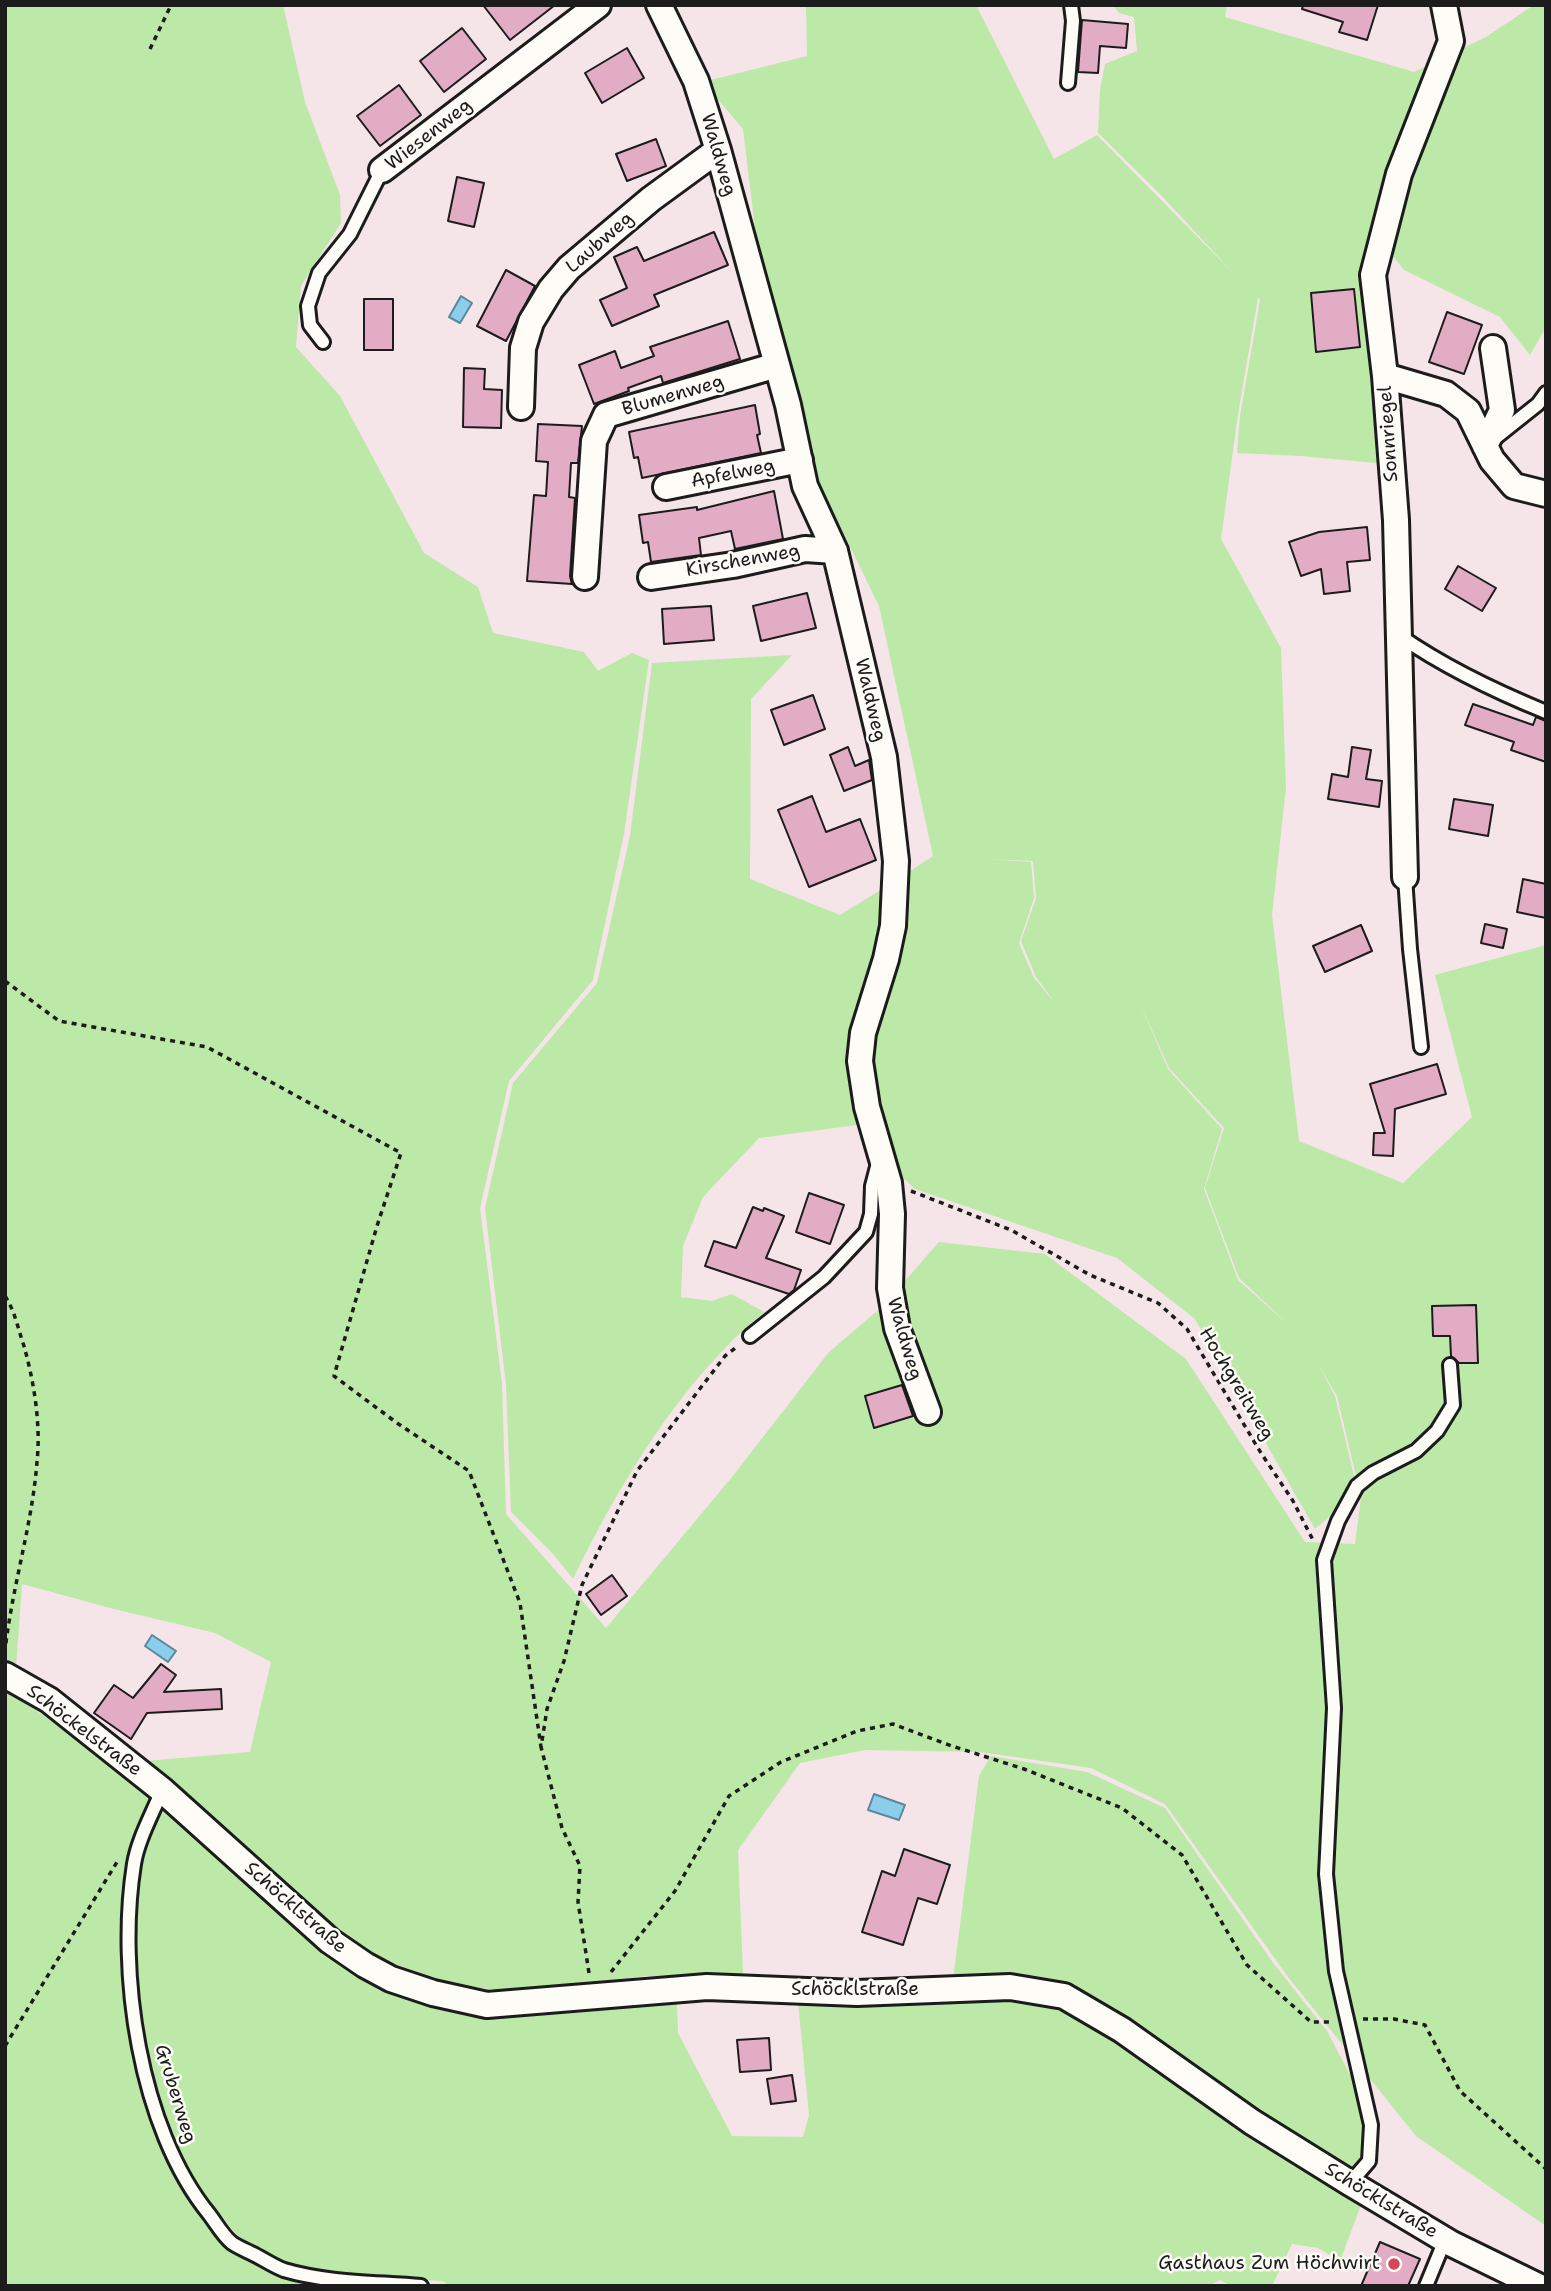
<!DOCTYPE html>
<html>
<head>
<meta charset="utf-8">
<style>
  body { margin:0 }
  #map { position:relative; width:1551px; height:2291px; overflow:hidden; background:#f5e4e8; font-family:"Shantell Sans",sans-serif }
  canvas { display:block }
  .frame { position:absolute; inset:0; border:7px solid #1c1c1c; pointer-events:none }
</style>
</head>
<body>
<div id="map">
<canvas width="1551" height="2291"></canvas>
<div class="frame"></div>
</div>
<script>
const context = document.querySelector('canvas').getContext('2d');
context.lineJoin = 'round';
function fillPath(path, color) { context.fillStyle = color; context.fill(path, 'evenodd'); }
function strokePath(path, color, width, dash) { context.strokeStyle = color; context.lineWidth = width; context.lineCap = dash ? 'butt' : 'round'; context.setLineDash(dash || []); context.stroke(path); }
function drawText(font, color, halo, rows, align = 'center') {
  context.font = font + ' "Shantell Sans",sans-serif'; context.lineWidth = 5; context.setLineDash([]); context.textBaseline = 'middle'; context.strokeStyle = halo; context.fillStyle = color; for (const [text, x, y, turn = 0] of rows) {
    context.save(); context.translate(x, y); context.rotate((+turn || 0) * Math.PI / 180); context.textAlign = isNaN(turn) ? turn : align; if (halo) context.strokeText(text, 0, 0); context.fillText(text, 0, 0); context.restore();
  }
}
fillPath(new Path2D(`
  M5,5H283L305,102L340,195L341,223L301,286L296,347L340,396L424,553L478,587L493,633L584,652L598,671L632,653L649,660L624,834L593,980L509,1081L480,1208L502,1384L506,1514L606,1628L732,1477L829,1352L883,1306L939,1242L1045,1254L1186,1359L1305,1542L1355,1544L1361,1497L1337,1396L1318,1364L1335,1396L1355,1480L1340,1507L1315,1529L1195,1319L1117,1258L915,1189L896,1171L866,1057L904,875L933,856L879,606L819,483L803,432L760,269L743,129L703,82L807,56L806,5H976L1054,159L1097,135L1234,274L1159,193L1098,133L1100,90L1105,64L1137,51L1134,17L1119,13L1113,5H1227L1225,17L1414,72L1486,37L1534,5H1546V327L1530,355L1500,317L1404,270L1385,246L1425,139L1371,249L1387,464L1301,456L1237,453L1240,416L1260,300L1258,298L1238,414L1221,539L1281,648L1286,788L1272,915L1299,1141L1403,1183L1472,1117L1435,975L1546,945V2226L1416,2136L1288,1977L1165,1804L1091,1768L980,1752L865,1750L800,1763L738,1850L743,1975L647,1976L510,1992L448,1983L381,1959L332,1928L287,1885L145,1761L250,1752L271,1662L215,1633L114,1609L22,1584L16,1668L5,1678ZM988,859L1033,861L1036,898L1021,941L1036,977L1056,1004L1034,978L1019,943L1034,898L1031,862ZM1139,1001L1169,1068L1224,1128L1205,1188L1239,1278L1290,1326L1238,1280L1204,1189L1222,1129L1168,1069Z
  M792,655L751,699L750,879L840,915L892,883L873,991L865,1124L759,1138L703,1197L683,1246L681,1297L712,1301L732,1294L764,1312C682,1379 619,1484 573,1579L554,1555L511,1512L506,1385L485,1208L513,1083L597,983L630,836L652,663Z
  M5,1688L146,1789L151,1799L125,1903L138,2065L162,2149L176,2180L223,2239L255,2265L297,2280L333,2286H5Z
  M991,1756L1087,1772L1165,1808L1274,1964L1327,2031L1357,2088L1365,2142L1360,2165L1348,2172L1313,2151L1106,2008L953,1980L979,1776Z
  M169,1807L406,1993L490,2018L551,2010L572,2013L598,2011L631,2004H677L678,2033L732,2136L803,2137L809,2115L798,2002L994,2000L1069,2011L1148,2061L1361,2205L1340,2261L1318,2248L1292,2244L1272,2286H1231L1220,2280L1208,2286H451L442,2281L312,2273L277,2261L238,2236L203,2197L180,2153L150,2074L136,1989L133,1915L140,1863L158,1816Z`), '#bce9a7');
const water = new Path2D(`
  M461,296L472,303L460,323L449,317Z
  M152,1635L176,1651L168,1662L145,1646Z
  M874,1794L905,1805L899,1820L868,1810Z`);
fillPath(water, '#8aceec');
strokePath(water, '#5e8799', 2);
const building = new Path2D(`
  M483,5H555L510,40Z
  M1303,5H1378L1367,40L1339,32L1343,22L1302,9Z
  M1082,20L1128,24L1126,48L1100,46L1098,73L1078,72Z
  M462,28L486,59L444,92L420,61Z
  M627,48L644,78L602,103L585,73Z
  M399,85L421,115L380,146L357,116Z
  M656,139L666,166L627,181L616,154Z
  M457,177L484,183L474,227L448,221Z
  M714,232L728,265L654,295L659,306L612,326L600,300L627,288L614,257L637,247L644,261Z
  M506,270L535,286L506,341L477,326Z
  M1354,289L1360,347L1316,352L1311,293Z
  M364,299H393V350H364Z
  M1447,312L1482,325L1464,374L1429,362Z
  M728,321L740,359L663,383L661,376L628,388L629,391L594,404L579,365L615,351L621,368L654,356L650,347Z
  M464,368L485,369L484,389L502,390L501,428L463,427Z
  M755,405L760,434L757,435L761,453L642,478L638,457L634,458L629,432Z
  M538,424L582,426L578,463H571L569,497L575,498L570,576L572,584L527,581L534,495L546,496L548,462L536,461Z
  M774,491L783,539L735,549L731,531L699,538L701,555L651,562L648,542L643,543L639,515L697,507V510Z
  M1367,527L1370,560L1347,562L1350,591L1324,594L1321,569L1301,576L1289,542L1319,532Z
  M1458,566L1496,588L1482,611L1445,589Z
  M807,593L816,628L761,641L753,606Z
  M711,606L714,640L664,644L662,609Z
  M813,695L825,729L784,745L771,710Z
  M1473,704L1533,725L1536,717L1546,721V762L1511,750L1514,742L1465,725Z
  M848,747L855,766L869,760L872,780L844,791L830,755Z
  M1352,747L1371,750L1366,779L1382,781L1379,807L1328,799L1332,774L1348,777Z
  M812,796L826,832L860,819L876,860L809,887L778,810Z
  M1454,799L1493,805L1488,836L1449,829Z
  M1523,879L1546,884V918L1517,912Z
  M1485,924L1507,929L1503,948L1481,943Z
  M1361,925L1372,951L1325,972L1313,946Z
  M1437,1064L1446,1094L1395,1109L1393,1156L1373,1155L1374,1133H1385L1370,1084Z
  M809,1193L844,1205L830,1244L796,1232Z
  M753,1207L763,1211L764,1208L784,1216L766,1258L801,1270L794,1290L789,1294L705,1266L714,1241L736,1248Z
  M1476,1305L1478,1363H1459L1451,1356L1450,1336H1433L1432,1306Z
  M902,1385L913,1416L874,1428L865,1396Z
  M612,1575L627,1596L601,1615L586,1594Z
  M161,1664L176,1675L164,1692L221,1689L222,1709L147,1713L131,1739L94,1713L114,1685L133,1698Z
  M904,1849L950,1865L937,1904L918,1898L903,1945L862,1932L882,1871L895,1876Z
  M769,2038L771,2070L740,2072L737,2040Z
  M792,2075L796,2101L771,2104L767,2079Z
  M1380,2242L1420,2259L1408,2286H1361Z`);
fillPath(building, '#e2acc4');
strokePath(building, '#1c1c1c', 2);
const lane = new Path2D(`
  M1068,83L1073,21L1071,5
  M323,342L310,325L308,306L319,273L350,234L382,170
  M1494,439L1538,404L1546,393
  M1400,636C1443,666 1497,692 1546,712
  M1405,877L1410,949L1421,1047
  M750,1336L824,1277L866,1232L871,1214L872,1186L878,1163
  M162,1790C153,1813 138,1839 134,1864C117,1971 139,2128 209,2214C216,2223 223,2236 232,2243C238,2247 245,2250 251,2253C262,2258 273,2266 284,2270C328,2283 375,2282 421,2286
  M1350,2183L1369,2161L1371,2125L1336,1971L1326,1874L1334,1708L1324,1560L1338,1521L1357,1486L1373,1473L1416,1451L1437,1431L1453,1405L1450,1365
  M1426,2286L1445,2240`);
const street = new Path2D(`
  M659,5L696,81L718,150L788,405L805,486L835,551L884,757L896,861L893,926L886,959L863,1033L860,1061L867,1107L889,1183L892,1214L890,1288L897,1328L928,1412
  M382,170L598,5
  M1385,376L1446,394L1468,411L1492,460L1514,486L1546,494
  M521,407L523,348L531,322L551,289L569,268L651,199L718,150
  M1485,446L1502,410L1493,348
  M666,487L800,460
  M585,577L594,441L606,415L777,365
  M651,577L733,565L805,549L835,551
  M1405,877L1396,520L1385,376L1373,275L1399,174L1451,41L1444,5
  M5,1675L49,1700L162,1790L330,1941L365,1965L391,1979L433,1993L487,2005L707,1987L857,1993L1010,1987L1064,1996L1122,2030L1252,2122L1350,2183L1452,2244L1538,2286`);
strokePath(lane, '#1c1c1c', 18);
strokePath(street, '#1c1c1c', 30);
strokePath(new Path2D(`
  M150,49L171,5
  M5,981L59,1021L207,1047L401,1153L377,1226L334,1376L397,1423L469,1471L520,1603L541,1747
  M911,1191L1011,1230L1090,1275L1158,1303L1187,1329L1261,1453L1293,1501L1314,1542
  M5,1296C15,1311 18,1329 24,1346C34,1382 41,1424 37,1462C32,1526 12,1587 5,1651
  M611,1972L675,1891L729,1796L781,1762L857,1731L893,1724L952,1746L1024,1769L1122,1808L1182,1855L1247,1965L1311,2022H1331
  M589,1973L578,1902L580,1866L562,1828L541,1747L547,1709L564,1661L582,1585L637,1471L725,1356L738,1346
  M1363,2019H1394L1425,2025L1460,2091L1546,2169
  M5,2046L117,1862`), '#1c1c1c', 3.5, [5, 5]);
strokePath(lane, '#fdfcf7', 12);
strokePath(street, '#fdfcf7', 24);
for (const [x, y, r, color] of [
  [1394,2264,7,"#d1495b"]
]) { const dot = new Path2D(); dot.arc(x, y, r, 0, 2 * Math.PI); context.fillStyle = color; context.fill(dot); strokePath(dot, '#fdfcf7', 2.5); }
drawText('19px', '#1c1c1c', '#fdfcf7', [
  ["Wiesenweg",429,135,-38],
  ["Waldweg",718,155,74],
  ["Laubweg",600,243,-41],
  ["Blumenweg",673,396,-16],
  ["Sonnriegel",1389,434,-94],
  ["Apfelweg",733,474,-11],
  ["Kirschenweg",743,561,-10],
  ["Waldweg",870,700,77],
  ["Waldweg",904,1339,74],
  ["Hochgreitweg",1236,1384,59],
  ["Schöckelstraße",84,1731,37],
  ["Schöcklstraße",295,1908,41],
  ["Schöcklstraße",855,1990],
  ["Gruberweg",175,2094,73],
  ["Schöcklstraße",1381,2201,31]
]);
drawText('19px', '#1c1c1c', '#fdfcf7', [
  ["Gasthaus Zum Höchwirt",1380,2264]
], 'right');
</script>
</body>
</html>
